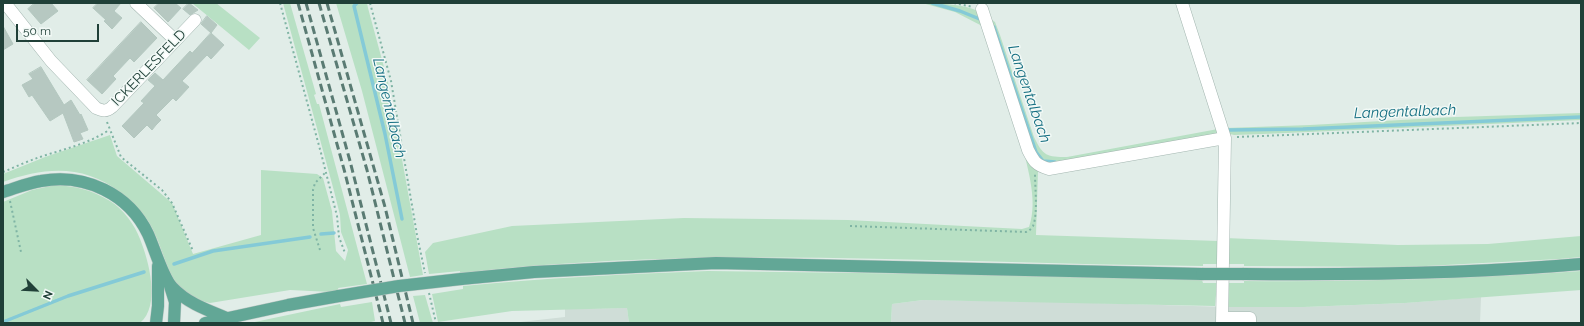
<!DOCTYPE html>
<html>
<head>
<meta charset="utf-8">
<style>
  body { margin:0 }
  #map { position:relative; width:1584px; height:326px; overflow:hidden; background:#e1ede8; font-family:Raleway,sans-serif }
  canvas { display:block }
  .frame { position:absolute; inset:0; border:4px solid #204038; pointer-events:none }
  .north { position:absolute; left:16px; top:270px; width:40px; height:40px; -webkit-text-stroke:3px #f2f9f6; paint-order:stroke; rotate:114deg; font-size:11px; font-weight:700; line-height:16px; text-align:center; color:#204038 }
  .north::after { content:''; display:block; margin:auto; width:14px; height:18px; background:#204038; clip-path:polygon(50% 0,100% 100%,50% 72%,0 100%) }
  .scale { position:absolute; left:16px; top:24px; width:83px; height:18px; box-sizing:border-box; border:2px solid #204038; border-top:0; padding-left:5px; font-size:12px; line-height:14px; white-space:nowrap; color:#204038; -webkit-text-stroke:3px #f2f9f6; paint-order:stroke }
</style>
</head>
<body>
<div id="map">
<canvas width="1584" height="326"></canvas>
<div class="frame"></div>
<div class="north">N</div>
<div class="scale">50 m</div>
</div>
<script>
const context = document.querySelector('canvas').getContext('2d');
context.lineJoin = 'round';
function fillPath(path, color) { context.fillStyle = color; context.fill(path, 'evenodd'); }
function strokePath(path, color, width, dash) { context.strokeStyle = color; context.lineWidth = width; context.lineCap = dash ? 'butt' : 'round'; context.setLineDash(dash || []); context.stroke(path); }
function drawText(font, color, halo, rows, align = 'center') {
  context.font = font + ' Raleway,sans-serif'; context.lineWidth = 3; context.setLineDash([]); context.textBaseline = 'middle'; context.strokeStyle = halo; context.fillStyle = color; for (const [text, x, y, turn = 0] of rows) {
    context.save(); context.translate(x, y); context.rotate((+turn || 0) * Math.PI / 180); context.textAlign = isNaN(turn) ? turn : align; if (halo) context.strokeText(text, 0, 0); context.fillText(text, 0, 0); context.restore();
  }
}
fillPath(new Path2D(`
  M1481,297L1480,323H891L892,304L923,300L1063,302L1226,307H1304L1405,303Z
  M627,308L629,323H511L565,317V309Z`), '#cfddd7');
fillPath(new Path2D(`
  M192,3H216L260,38L249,50Z
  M283,3H290L316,94L314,95L317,104H319L367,284L338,288L339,291L332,292L290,290L210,303C164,294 169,254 148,221C141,210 131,201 121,193C84,164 45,167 3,182V174L45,157L110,135L117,156L172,203L193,254L261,235V170L317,174L323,178L332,211L336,251L345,261L348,250L341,232L340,215L334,191Z
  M336,3H367L368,8L388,82L423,275L410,277L362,91Z
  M922,3C935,3 971,4 980,13C983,17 984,24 986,28L955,12Z
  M989,18L995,22L1000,35L1034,137C1043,156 1047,157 1067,157L1218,129L1217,135L1053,165L1035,159Z
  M1581,113V120L1263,134L1234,135L1230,134L1226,128L1310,125L1455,117Z
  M1020,136L1038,171L1036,235L1219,241L1218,264H1203V266C955,264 707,244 460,273V271L429,274L425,252L433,243L512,226L684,218L848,220L1022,229L1029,227C1039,199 1026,164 1020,136Z
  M55,185C75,186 92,190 110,201C123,209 135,225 140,239C149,261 161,306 140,323H3V202L32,190Z
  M1581,236V257L1559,259L1407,267L1244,266V264H1226L1225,238L1398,245L1488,244Z
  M708,271L1006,275L1202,280L1203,283H1217L1215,306L923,300L892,304L891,323H780V322L629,323L627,308L512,311L438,322L432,294L463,289V286C544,278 626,274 708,271Z
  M1581,271V290L1405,303L1304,307H1226L1225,283H1244V281C1357,282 1469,279 1581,271Z
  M425,295L433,323H420L413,296Z
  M372,302L375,321L367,323H250L340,304L341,307Z`), '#b8e0c4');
strokePath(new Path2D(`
  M357,3L354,6L385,134L402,219
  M932,3L960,11L982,20
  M994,27L1036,152L1043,161L1055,162
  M1229,130L1303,129L1581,117
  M321,234L334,233
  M174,264L213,251L310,237
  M3,322L68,296L144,272`), '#84cad7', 3.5);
const building = new Path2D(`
  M35,3H51L58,11L41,24L28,9Z
  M98,3H121L114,11L122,18L112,29L104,21L106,20L93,8Z
  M159,3H175L181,8L168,22L154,8Z
  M189,3L198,10L190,15L183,9Z
  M207,16L217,25L211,33L201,24Z
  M141,22L157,38L134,62L130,58L113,76L116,79L102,94L87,80Z
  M3,26L13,44L3,50Z
  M211,33L224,45L211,59L207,55L182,81L189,87L176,101L173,98L156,115L161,120L156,125L152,130L147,125L134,138L122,126L144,103L141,101L155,86L148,80L155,73L163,80L190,51L192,53Z
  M41,67L64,105L71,100L80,115L81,114L88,130L80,133L83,139L74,142L63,113L50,121L32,95L29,97L22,85L33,79L29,74Z`);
fillPath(building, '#b6c8c1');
strokePath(building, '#b3c7bf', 1);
const minor = new Path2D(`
  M5,3L51,61L96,108C103,111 106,112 112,107L195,20
  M136,3L175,40
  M1182,3L1225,138L1222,323
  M982,9L1028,150C1034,162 1036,165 1049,169L1225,138
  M1222,318H1250V323`);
const major = new Path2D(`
  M3,192C16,188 28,183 41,181C85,173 129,194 148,234C154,247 163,278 172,287C187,303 207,310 227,318
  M1244,274C1356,275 1469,274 1581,264
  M461,279L534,272L716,263L1202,274
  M170,286L175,302L174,323
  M156,323L158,306V266
  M205,323L288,305L339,296`);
strokePath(minor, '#a3b6b0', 13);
strokePath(major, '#c1cac7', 13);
strokePath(new Path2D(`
  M280,3L321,153L337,216L339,237L345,253
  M370,3L391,81L417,235L425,273
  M954,3L973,7
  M107,122L121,157L162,190L172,203L193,251
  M1237,137L1581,123
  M3,172C15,167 28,161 40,157C64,149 88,144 109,130
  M10,201L21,252
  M850,226L1026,232C1029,231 1031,229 1033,226C1038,214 1035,188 1035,174
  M320,250L313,228V190L315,183L326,172
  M429,293L436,323`), '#7fb4a4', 2, [2, 3]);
strokePath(minor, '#fff', 12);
strokePath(major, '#62a796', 12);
strokePath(new Path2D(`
  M298,3L345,173L383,323
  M306,3L350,161L391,323
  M319,3L367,170L405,323
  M327,3L385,207L413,323`), '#5a7b73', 3, [8, 4]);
const majorBridge = new Path2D(`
  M1202,274H1244
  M339,296L399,286L461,279`);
strokePath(majorBridge, '#c1cac7', 13, []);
strokePath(majorBridge, '#62a796', 12);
drawText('14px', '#204038', '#f2f9f6', [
  ["ICKERLESFELD",149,68,-46]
]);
drawText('italic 15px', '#146e81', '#f2f9f6', [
  ["Langentalbach",1029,94,71],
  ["Langentalbach",389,108,77],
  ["Langentalbach",1405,112,-2]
]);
</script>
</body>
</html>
